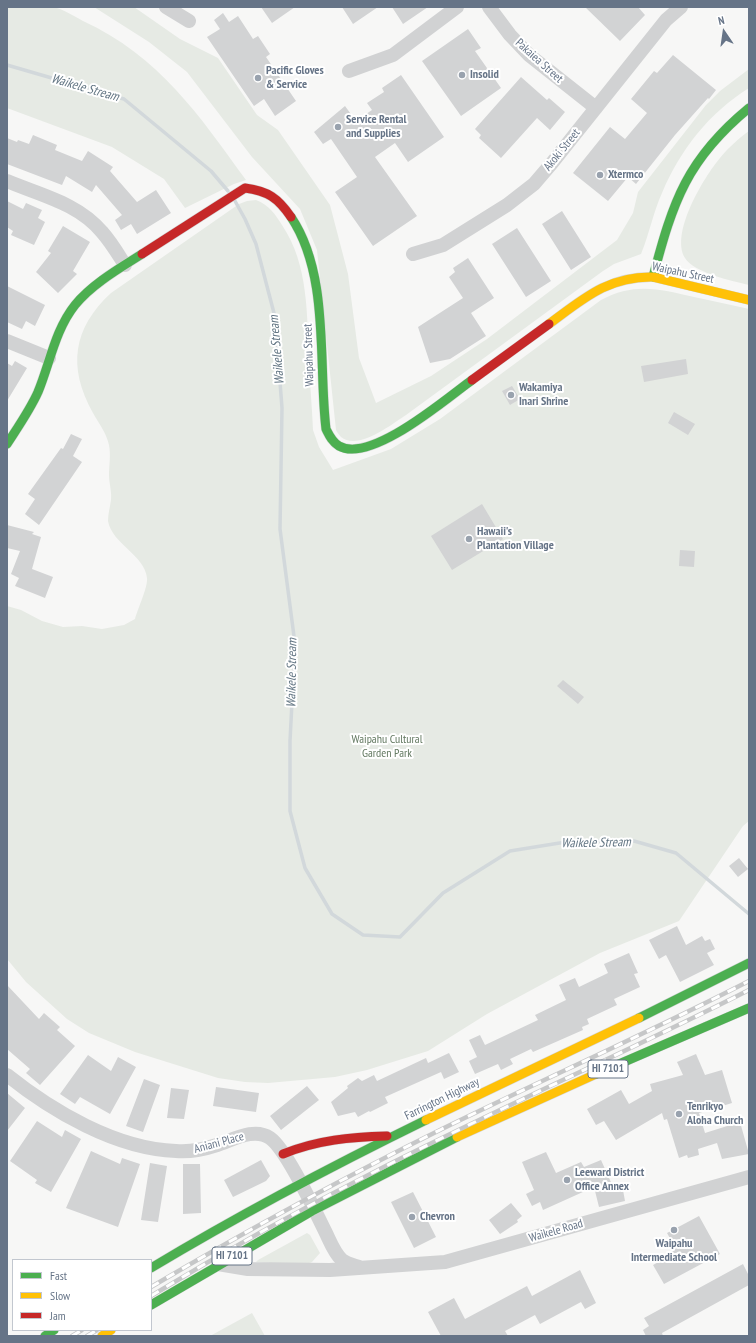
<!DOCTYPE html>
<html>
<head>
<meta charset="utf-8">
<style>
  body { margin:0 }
  #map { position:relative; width:756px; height:1343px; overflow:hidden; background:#f7f7f6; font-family:"PT Sans Narrow",sans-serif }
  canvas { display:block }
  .frame { position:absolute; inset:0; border:8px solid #667487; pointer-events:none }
  .legend { position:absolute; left:12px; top:1259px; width:140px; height:72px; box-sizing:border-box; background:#fff; border:1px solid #c2c7cf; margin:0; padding:5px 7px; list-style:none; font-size:12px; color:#667487 }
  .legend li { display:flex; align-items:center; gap:8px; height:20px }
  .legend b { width:20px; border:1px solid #c2c7cf }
  .north { position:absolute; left:704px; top:12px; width:40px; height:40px; -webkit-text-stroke:3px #fff; paint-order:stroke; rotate:347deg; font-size:11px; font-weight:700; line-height:16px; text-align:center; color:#667487 }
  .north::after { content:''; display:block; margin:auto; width:14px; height:18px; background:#667487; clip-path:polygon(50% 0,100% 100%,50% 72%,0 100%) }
</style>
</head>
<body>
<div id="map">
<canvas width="756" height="1343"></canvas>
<div class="frame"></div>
<ul class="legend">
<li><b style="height:5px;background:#4caf50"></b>Fast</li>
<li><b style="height:5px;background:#ffc107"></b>Slow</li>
<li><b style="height:5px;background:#c62828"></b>Jam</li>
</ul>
<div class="north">N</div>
</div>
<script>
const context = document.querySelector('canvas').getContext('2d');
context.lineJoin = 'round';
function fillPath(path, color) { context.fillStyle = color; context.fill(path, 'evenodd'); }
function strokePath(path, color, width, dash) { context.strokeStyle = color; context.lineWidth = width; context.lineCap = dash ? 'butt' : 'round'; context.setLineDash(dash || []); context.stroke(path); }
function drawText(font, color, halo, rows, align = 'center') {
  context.font = font + ' "PT Sans Narrow",sans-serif'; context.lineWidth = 4; context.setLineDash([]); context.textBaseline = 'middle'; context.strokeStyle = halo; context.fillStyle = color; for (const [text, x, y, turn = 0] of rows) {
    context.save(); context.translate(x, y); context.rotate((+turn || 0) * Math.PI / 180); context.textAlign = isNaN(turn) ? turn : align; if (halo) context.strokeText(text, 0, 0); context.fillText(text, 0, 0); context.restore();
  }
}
fillPath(new Path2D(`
  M7,7C22,7 38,5 53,7C63,9 74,16 83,21C159,56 199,115 246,180L234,184L185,208L164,179L112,147L7,108Z
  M94,7H134L180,39L218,58L257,115L278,130L330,205L348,274L359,358L376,403L431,376L487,339L617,240L633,213L638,192L706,105L720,91L749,69V88C709,113 680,150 662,193C653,213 649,235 641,254L614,264L603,271L406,415C392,424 358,451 341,437C339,435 337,432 336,430L317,250L300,209L252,157L187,72L149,42Z
  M749,131V285C733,281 694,273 685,258C670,233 704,177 720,158C728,148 739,138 749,131Z
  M256,200C269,205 275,214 282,225C309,265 307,316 309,363C310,385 312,407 313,430L319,447L333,470L391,449L440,419L601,300C634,282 660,289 694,297C713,301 731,305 749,309V821L743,826L679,921L600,953L487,1014L428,1051L367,1070L335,1077L268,1083L245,1082L218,1078L135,1052L89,1033L67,1019L26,982L7,959V606L21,610L42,621L63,627L82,626L102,629L124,625L135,619C138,608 148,587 147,578C145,555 112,544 108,521C108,514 110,507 111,500C112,492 109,483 109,475C109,466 111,455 109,445C106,432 99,424 93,413C67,367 73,328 111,293L239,204L247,201Z
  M307,1233L310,1235L320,1253L312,1262L305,1265L256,1262L258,1260Z
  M252,1313L265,1336H210Z`), '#e6eae4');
strokePath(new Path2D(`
  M7,65L124,99L211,171L228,191
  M235,201L245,219L256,244L275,317L282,408L280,529L295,644L290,741V811L305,868L332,914L363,935L400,937L443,893L510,851L572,841H634L676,853L749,914`), '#d2d8db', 3.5);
fillPath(new Path2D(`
  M261,7H295L272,23Z
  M342,7H378L353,24Z
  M392,7H428L403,24Z
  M585,7H638L645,15L620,41Z
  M223,13L229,22L238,16L253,39L258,36L270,54L266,57L296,101L275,116L264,99L254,106L207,37L220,29L214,20Z
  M468,29L481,48L475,51L501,88L461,116L422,61Z
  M673,55L716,90L709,99L708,98L675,135L636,184L628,177L608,201L573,173L610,127L625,139L647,113L631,99L654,71L657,73Z
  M401,75L444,137L408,162L395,143L375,157L417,216L373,246L335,192L357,177L331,139L323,144L314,132L345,106L356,121L372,110L367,103L384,92L382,88Z
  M521,77L547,100L549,98L565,112L550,130L537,118L501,158L479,138L481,135L475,129Z
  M33,135L57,145L55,150L82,161L88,151L113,167L110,171L137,202L156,190L171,213L137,234L131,224L121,230L115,220L122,215L96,185L92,192L66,176L62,185L7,164V138L17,142L18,140L29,144Z
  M7,201L23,209L26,203L42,210L38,218L45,222L34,245L11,235L13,231L7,227Z
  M562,211L591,257L571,270L542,224Z
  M63,226L90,242L73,271L77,274L58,293L36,272L51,253L48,251Z
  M517,228L551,281L526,297L492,244Z
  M468,258L494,298L471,313L486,336L450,359L430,363L418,327L463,298L449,277L455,272L453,268Z
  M7,286L45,305L35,326L26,321L22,329L7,322Z
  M686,359L688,374L644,382L641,366Z
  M15,361L27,368L7,401V363L12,366Z
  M512,386L520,399L510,405L502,391Z
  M674,412L695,424L688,435L668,423Z
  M71,434L82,439L73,456L82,462L39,525L25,514L35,499L28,494L61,448L63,449Z
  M482,504L503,539L452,570L431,536Z
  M7,525L34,532L32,534L41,537L32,569L53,577L45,598L15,586L19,578L11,574L20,551L7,548Z
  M680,550L695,551L694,567L679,566Z
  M563,680L584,697L578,704L557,686Z
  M739,858L748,869L738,877L729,866Z
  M677,926L686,945L702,936L705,941L710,939L715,949L707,953L714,965L680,982L666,955L659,959L649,940Z
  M629,953L638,973L634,974L640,987L614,999L617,1005L587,1019L589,1024L582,1027L583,1030L533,1052L531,1049L510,1059L513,1064L501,1070L498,1064L475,1074L469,1061L477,1057L469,1040L480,1035L485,1045L538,1020L535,1015L566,1000L559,985L575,978L579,987L608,973L604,964Z
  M7,985L39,1019L44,1013L60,1027L57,1030L75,1046L40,1085L26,1073L30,1069L7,1049Z
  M449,1053L459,1072L444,1079L441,1072L385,1097L388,1103L370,1112L369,1111L358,1117L355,1112L338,1116L331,1102L348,1088L347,1086L358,1078L362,1081L374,1075L377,1081L426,1058L428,1063Z
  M696,1054L705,1075L722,1070L732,1103L699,1113L705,1133L740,1122L749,1154L722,1159L717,1143L698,1149L699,1155L688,1158L687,1155L679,1158L667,1119L664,1120L662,1113L616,1140L604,1121L596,1125L587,1109L621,1090L629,1104L652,1091L650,1084L683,1075L677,1062Z
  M88,1055L111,1071L118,1057L136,1067L110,1114L80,1097L75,1104L60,1094Z
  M144,1079L160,1085L143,1132L126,1126Z
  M307,1086L319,1100L281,1130L270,1116Z
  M216,1087L259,1093L256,1112L213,1106Z
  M171,1088L189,1090L184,1119L167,1118Z
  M7,1093L25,1108L7,1131Z
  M37,1121L62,1137L65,1130L81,1139L51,1192L35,1183L37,1180L10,1161Z
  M91,1151L120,1164L122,1158L140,1164L118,1227L66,1208Z
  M546,1152L556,1173L581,1162L584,1167L601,1160L614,1189H617L618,1192L623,1190L625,1201L599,1207L594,1187L543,1210L540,1202L532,1206L526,1194L534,1190L522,1162Z
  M261,1160L270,1176L266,1181L233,1197L224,1180Z
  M150,1163L167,1166L158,1222L141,1220Z
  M183,1164H200L201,1213L183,1214Z
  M413,1192L436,1237L414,1248L391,1202Z
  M511,1203L522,1216L517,1220L518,1222L500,1234L489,1220Z
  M699,1216L720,1254L664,1284L653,1265L673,1254L668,1246L672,1242L667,1233Z
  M743,1264L749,1276V1285L662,1333L663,1336H646L643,1330L649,1326L644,1318Z
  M580,1270L596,1303L585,1309L581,1302L540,1324L535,1315L505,1331L508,1336H441L428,1312L454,1298L465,1319L527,1286L532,1296Z`), '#d2d3d4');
const fast = new Path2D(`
  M291,217C330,275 318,363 326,429C329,435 332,442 339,446C371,464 447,398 472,380
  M653,277C673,201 687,159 749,108
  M7,444C18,427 30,410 38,392C50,363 55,330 75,305C92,284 120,268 142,254
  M639,1018L749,963
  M596,1074L749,1008
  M151,1268C241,1214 332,1166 426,1120
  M151,1305L312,1211L457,1137
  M45,1336L54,1330`);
const slow = new Path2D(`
  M549,324C583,299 608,276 653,277L749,300
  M426,1120L639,1018
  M457,1137L596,1074
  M102,1336L111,1330`);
const jam = new Path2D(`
  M142,254L245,188C268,191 278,198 291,217
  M472,380L549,324
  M283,1154C317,1140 351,1137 387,1136`);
strokePath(fast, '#d2d4d5', 10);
strokePath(slow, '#d2d4d5', 10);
strokePath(jam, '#d2d4d5', 10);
strokePath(new Path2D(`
  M166,7L189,21
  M489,7L510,35L529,55L596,108
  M349,71L393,55L457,7
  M7,181C40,195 78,203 102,232C111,242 118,254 125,265
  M413,254L443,245L507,205L534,184L552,163L666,20L681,7
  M7,341L49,358
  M7,1075C52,1111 116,1149 176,1151C189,1152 205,1149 217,1145C233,1140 254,1127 270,1138C287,1150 315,1211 325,1231C330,1241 334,1253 342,1260C347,1264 353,1265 359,1267
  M218,1264L248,1269L330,1270L445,1262L749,1177`), '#d1d2d3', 14);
strokePath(fast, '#4caf50', 9);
strokePath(slow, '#ffc107', 9);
strokePath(jam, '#c62828', 9);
const rail = new Path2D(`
  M151,1287C246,1231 343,1178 442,1129C544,1079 648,1033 749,981
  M151,1296C225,1251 301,1209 378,1170C501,1107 627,1052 749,990
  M72,1336L82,1330
  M87,1336L97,1330`);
strokePath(rail, '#c6c7c8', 4.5);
strokePath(rail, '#fff', 3, [9]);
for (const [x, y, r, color] of [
  [462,75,4,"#99a2ae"],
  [258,78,4,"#99a2ae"],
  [338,127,4,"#99a2ae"],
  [600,175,4,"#99a2ae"],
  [511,395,4,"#99a2ae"],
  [469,539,4,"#99a2ae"],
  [679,1114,4,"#99a2ae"],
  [567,1180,4,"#99a2ae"],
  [412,1217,4,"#99a2ae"],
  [674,1230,4,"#99a2ae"]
]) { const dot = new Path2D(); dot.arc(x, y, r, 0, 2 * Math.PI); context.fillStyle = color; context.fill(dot); strokePath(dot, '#fff', 1.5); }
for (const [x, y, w] of [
  [608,1069,40],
  [232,1256,40]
]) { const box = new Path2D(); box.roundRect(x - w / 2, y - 9, w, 18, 3); context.fillStyle = '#fff'; context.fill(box); strokePath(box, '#667487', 1); }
drawText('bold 11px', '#667487', null, [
  ["HI 7101",608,1069],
  ["HI 7101",232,1256]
]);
drawText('12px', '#667487', '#fff', [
  ["Pakaiea Street",539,61,42],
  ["Akoki Street",562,150,-51],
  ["Waipahu Street",683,273,12],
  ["Waipahu Street",309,355,-92],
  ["Farrington Highway",442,1099,-26],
  ["Aniani Place",219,1143,-15],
  ["Waikele Road",556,1231,-16]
]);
drawText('bold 12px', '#667487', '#fff', [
  ["Pacific Gloves",266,71],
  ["& Service",266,85],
  ["Insolid",470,75],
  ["Service Rental",346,120],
  ["and Supplies",346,134],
  ["Xtermco",608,175],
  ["Wakamiya",519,388],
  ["Inari Shrine",519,402],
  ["Hawaii's",477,532],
  ["Plantation Village",477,546],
  ["Tenrikyo",687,1107],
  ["Aloha Church",687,1121],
  ["Leeward District",575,1173],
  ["Office Annex",575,1187],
  ["Chevron",420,1217],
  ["Waipahu",674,1244,"center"],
  ["Intermediate School",674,1258,"center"]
], 'left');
drawText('12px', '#637961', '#fff', [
  ["Waipahu Cultural",387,740],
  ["Garden Park",387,754]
]);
drawText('italic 13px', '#627583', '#fff', [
  ["Waikele Stream",85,88,16],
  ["Waikele Stream",277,350,-95],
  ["Waikele Stream",292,673,-89],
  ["Waikele Stream",596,843,-1]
]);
</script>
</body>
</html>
